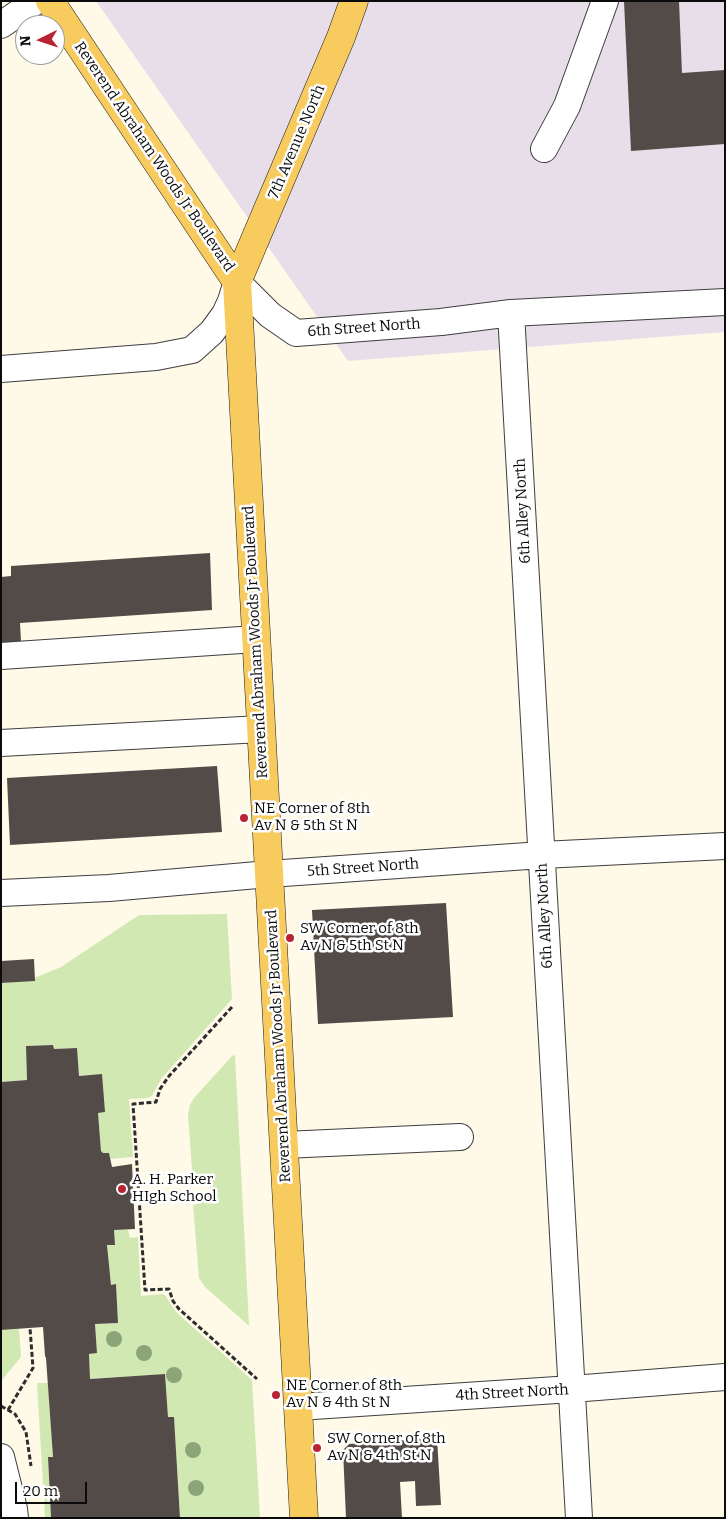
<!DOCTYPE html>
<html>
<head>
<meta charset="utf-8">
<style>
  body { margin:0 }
  #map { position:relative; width:726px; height:1519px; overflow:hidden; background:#fff9e8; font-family:Bitter,serif }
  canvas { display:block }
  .frame { position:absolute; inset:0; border:2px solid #0b0b0b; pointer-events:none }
  .north { position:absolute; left:15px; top:15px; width:50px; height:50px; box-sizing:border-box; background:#fff; border:1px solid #9d9d9d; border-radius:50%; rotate:266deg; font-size:14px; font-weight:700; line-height:20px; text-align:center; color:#0b0b0b }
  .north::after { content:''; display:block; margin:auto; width:18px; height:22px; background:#b92433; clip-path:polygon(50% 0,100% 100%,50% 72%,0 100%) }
  .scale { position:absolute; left:15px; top:1482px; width:72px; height:22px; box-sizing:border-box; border:2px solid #0b0b0b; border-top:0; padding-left:6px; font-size:15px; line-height:18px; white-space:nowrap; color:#0b0b0b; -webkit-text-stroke:4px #fff; paint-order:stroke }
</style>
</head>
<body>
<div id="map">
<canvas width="726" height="1519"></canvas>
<div class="frame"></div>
<div class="north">N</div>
<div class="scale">20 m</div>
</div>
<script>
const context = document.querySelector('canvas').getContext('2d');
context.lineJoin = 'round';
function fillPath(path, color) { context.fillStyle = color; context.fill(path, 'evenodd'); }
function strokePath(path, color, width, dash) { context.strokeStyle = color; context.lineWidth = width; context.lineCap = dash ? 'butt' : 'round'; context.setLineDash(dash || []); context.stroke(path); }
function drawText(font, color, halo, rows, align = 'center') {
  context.font = font + ' Bitter,serif'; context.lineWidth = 5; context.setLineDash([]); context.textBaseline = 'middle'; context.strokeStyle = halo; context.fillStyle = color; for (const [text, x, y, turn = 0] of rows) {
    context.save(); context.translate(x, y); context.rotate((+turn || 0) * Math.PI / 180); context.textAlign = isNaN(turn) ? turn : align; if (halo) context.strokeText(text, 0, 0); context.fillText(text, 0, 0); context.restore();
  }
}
fillPath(new Path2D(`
  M96,1H725V332L348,361Z`), '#e8deea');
fillPath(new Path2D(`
  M227,914L232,999L161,1079L152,1096L148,1098L129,1099L133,1157L110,1159L109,1153H103L101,1151L98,1113L104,1112L102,1075L79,1076L76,1048L54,1049L53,1045L26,1046L27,1080L1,1082V983L34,978L61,967L139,915Z
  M235,1055L249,1325H248L205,1287L199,1278L193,1205L198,1204V1200L211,1199L210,1185L197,1186V1182H193L188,1115L190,1105L194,1098L232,1056Z
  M126,1229L128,1230L130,1238L138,1237L141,1296L162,1294L165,1295L176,1312L252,1380L260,1518H180L174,1417H168L165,1374L90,1379L89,1354L97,1353L95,1324L118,1323L116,1285H111L107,1245H115L114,1230Z
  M19,1329L21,1357L1,1381V1330Z
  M37,1383H48L53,1457H48L51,1518H45Z`), '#d1e8b3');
fillPath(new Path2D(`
  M624,1H679L682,73L725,70V144L631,151Z
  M210,553L212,610L20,623L21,641L1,643V577L11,576V566Z
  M217,766L222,832L10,845L7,778Z
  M446,903L453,1017L318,1024L312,910Z
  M34,959L35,981L1,983V961Z
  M53,1045L54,1049L77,1048L79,1076L102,1074L105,1112L98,1113L101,1151L103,1153H109L112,1167L132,1164L135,1229L114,1230L115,1245H107L111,1285L116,1284L118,1323L95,1324L97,1353L89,1354L90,1379L165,1374L168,1417H174L180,1518H51L48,1457H53L46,1358L45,1356L43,1327L1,1330V1082L27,1080L26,1046Z
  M437,1438L441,1505L416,1506L415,1481L400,1482L402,1518H346L343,1450L349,1444Z`), '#534b47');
const minor = new Path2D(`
  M1,25L36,1
  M544,149L567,106L605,1
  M511,313L579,1518
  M1,369L156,357L192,350L212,332L225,314L231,301L237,282L270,315L296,333L441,322L511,313L725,302
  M1,656L256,639
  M1,743L261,729
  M1,893L109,888L269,874L542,855L725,846
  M284,1145L460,1137
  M298,1407L572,1389L725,1377
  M1,1457L14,1509L15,1518`);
const major = new Path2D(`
  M50,1L237,282L304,1518
  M237,282L341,37L354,1`);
strokePath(minor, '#3e3e3e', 28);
strokePath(major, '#1c1c1c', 29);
strokePath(new Path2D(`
  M232,1007L169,1076L160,1089L156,1102L133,1104L145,1290L169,1289L173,1301L179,1309L257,1379
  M133,1197L139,1196
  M1,1406L15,1414L26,1432L31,1466
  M8,1410L33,1368L30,1328`), '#2d2d2d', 3, [5, 2.5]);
strokePath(minor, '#fff', 26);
strokePath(major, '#f8cb5f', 28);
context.fillStyle = '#8ca578';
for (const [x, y] of [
  [114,1339],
  [144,1353],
  [174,1375],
  [193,1450],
  [196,1488]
]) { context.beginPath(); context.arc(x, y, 8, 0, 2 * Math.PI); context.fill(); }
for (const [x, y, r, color] of [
  [244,818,5,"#b92433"],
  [290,938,5,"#b92433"],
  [122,1189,5,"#b92433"],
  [276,1395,5,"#b92433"],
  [317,1448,5,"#b92433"]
]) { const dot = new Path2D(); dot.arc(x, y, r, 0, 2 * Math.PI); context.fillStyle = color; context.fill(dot); strokePath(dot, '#fff', 2); }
drawText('15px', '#0b0b0b', '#fff', [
  ["7th Avenue North",297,142,-67],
  ["Reverend Abraham Woods Jr Boulevard",154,157,56],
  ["6th Street North",364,328,-4],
  ["6th Alley North",523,511,-93],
  ["Reverend Abraham Woods Jr Boulevard",256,642,-93],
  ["5th Street North",363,868,-4],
  ["6th Alley North",545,916,-93],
  ["Reverend Abraham Woods Jr Boulevard",279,1046,-93],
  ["4th Street North",512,1393,-3]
]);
drawText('15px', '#0b0b0b', '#fff', [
  ["NE Corner of 8th",254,809],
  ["Av N & 5th St N",254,826],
  ["SW Corner of 8th",300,929],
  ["Av N & 5th St N",300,946],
  ["A. H. Parker",132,1180],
  ["HIgh School",132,1197],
  ["NE Corner of 8th",286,1386],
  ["Av N & 4th St N",286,1403],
  ["SW Corner of 8th",327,1439],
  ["Av N & 4th St N",327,1456]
], 'left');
</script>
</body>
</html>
